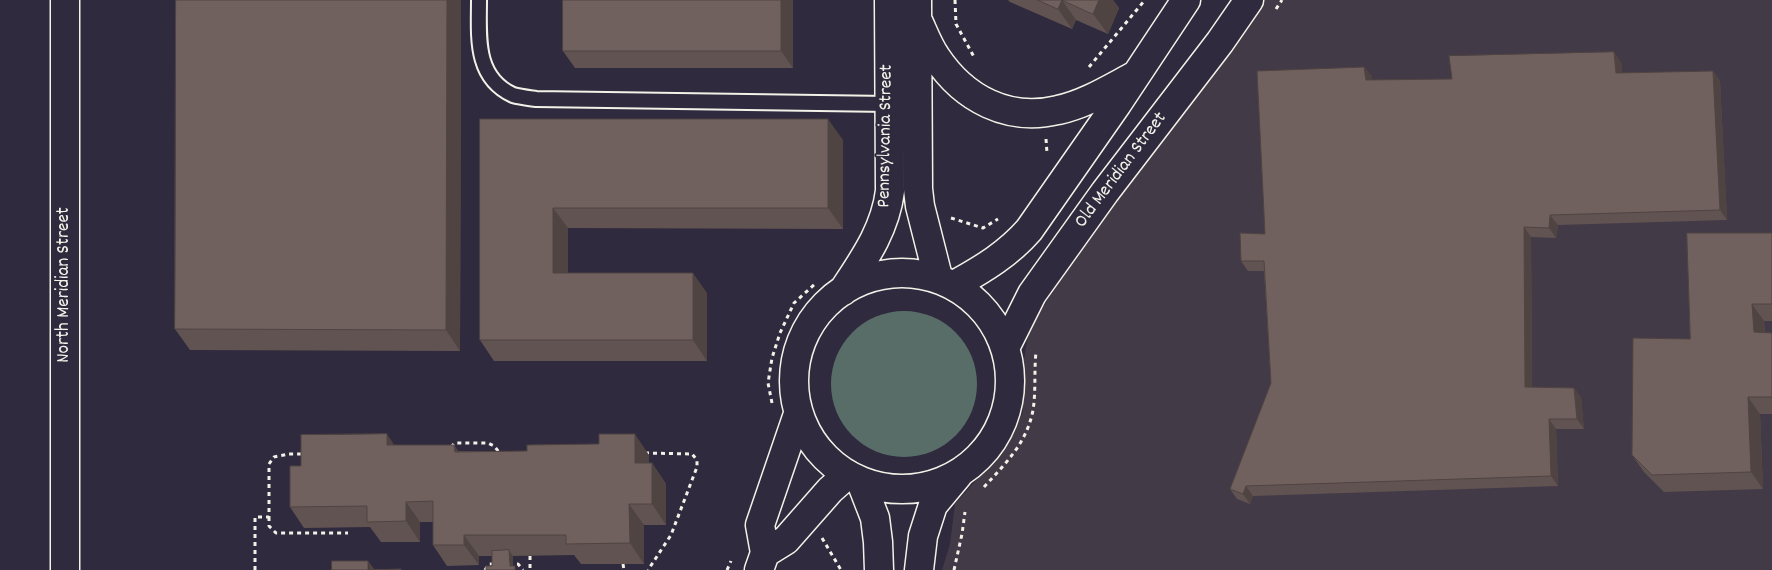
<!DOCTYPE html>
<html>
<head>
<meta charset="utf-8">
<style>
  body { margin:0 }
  canvas { display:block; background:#2f2a3d }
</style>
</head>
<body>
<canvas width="1772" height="570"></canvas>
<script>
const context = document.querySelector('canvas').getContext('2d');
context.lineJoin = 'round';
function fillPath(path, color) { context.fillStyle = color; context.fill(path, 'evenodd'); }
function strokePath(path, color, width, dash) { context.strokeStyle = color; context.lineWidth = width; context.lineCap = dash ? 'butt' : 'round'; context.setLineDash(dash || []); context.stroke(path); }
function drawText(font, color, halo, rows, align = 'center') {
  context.font = font + ' Dekko,sans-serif'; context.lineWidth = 4; context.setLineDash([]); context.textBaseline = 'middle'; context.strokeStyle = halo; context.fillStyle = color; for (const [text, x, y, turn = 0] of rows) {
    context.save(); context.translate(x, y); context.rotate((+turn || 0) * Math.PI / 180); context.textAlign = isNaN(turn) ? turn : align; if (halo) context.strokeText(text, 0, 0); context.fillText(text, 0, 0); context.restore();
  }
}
fillPath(new Path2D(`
  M1260,0H1772V570H942L950,544L955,504L1009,443L1023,412V366L1029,330L1066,270Z`), '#433a47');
fillPath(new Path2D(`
  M831 384a73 73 0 1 1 146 0a73 73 0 1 1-146 0Z`), '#586d67');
const lane = new Path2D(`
  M479,0C479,36 474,77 513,95C520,97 529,98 536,99L889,104`);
const secondary = new Path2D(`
  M917,0L918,189L920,206L938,277
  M919,23C924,34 929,47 936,57C964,99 1008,122 1058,110C1086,104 1111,88 1136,75
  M794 381a108 108 0 1 1 216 0a108 108 0 1 1-216 0Z
  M956,284C983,269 1008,254 1029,230L1117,104L1186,0
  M843,291C864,259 885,230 890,191L889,0
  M1005,348L1032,294L1105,192L1220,42L1249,0
  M861,482L875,518L878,542L879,570
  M765,553L786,540L830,490L847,475
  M759,570L765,553L760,525L798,414
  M919,570L923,536L933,505L958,475`);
const highway = new Path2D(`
  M65,0V570`);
strokePath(lane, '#f4f1e8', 18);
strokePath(secondary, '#f4f1e8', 31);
strokePath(highway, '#f4f1e8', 31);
strokePath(new Path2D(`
  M955,0L956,24L974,57
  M1276,9L1282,0
  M1089,67L1145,0
  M1046,139L1047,153
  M951,218L983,228L998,219
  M772,403L768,383L772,358L780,333L794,303L816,283
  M451,447L455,443H488L494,446L499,452
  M645,453L692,454L697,460V467L671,535L648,570
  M984,487C1005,464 1027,443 1033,410C1036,392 1034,371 1036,352
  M269,517V526L276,533H348
  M822,538L841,570
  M530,556V570
  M509,564H518L523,570
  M623,564L624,570
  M255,570V517H269V464L274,457L289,454H305
  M485,570L489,564H495
  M727,570L731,561
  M954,570L962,534L965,512`), '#f4f1e8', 3, [4, 4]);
strokePath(lane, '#2f2a3d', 14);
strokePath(secondary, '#2f2a3d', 28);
strokePath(highway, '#2f2a3d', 28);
fillPath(new Path2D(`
  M563,0H793V68H575L563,51Z
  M1008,0H1113L1119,8L1108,34L1076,20L1072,29L1010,2Z
  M461,21L460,351L190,350L175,329Z
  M1621,62L1622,73L1713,71L1720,81L1727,220L1558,225L1556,238L1531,237L1532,387L1574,388L1581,398L1584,429H1556L1558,486L1253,496L1250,504L1237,499L1230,489L1271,383L1264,271H1248L1241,261L1265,234L1364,67L1372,77V80L1452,79Z
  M480,119L843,140V229L568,228V273L707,293V361H494L480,340Z
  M1772,233V321H1764L1765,332L1772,333V414H1760L1763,489L1664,492L1644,472L1632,455L1690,339Z
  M395,445L459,451L649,455V463H652L666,484V525H644V564H581L574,555L513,556L492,566V556H479V565L447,566L433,545V522H420V542H381L370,527L304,528L290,507L301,466Z`), '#615351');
fillPath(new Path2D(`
  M447,0H461L460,351L446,330Z
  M781,0H793V68L781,51Z
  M1062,0L1076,20L1072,29L1058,9Z
  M1099,0H1113L1119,8L1108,34L1093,14Z
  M1614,52L1621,62L1623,83L1616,73Z
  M1364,67L1372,77L1373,90L1366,80Z
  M1713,71L1720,81L1727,220L1720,210Z
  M828,119L843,140V229L828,208Z
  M553,208L568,228V293L553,273Z
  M1550,215L1558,225L1556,238L1549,228Z
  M1524,227L1531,237L1532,397L1525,387Z
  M693,273L707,293V361L693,340Z
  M1752,304L1764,321L1766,349L1754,332Z
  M1574,388L1581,398L1584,429L1577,419Z
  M1748,397L1760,414L1763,489L1751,472Z
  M1549,419L1556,429L1558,486L1551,476Z
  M387,434L401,455L387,445Z
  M635,434L649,455V484L635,463Z
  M454,445L469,465L455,452Z
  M652,463L666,484V525L652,504Z
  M1246,486L1253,496L1250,504L1243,494Z
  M406,502L420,522V542L406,521Z
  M629,504L644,525V564L630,543Z
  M464,535L479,556V565L464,545Z
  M509,550L513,556V570L510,566Z
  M368,561L375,570H369Z`), '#4f4442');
const building = new Path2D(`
  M176,0H447L446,330L175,329Z
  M563,0H781V51H563Z
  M1038,0H1062L1058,9Z
  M1062,0H1099L1093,14Z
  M1614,52L1616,73L1713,71L1720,210L1550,215L1549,228L1524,227L1525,387L1574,388L1577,419H1549L1551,476L1246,486L1243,494L1230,489L1271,383L1264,261H1241L1240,233L1265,234L1257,71L1364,67L1366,80L1452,79L1449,56Z
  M480,119H828V208H553V273H693V340H480Z
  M1687,233H1772V304H1752L1754,332L1772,333V397H1748L1751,472L1652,475L1632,455L1633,338L1690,339Z
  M387,434V445H454L455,452L527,451V445L599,444V434H635V463H652V504H629L630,543L566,544V535H464V545H433V501L406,502V521L367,522V506L290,507V466H301V435Z
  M509,550L510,566H515V570H486V566H492V551Z
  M332,561H368V570L401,569V570H332Z`);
fillPath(building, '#71615e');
strokePath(building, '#4f4442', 1);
drawText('19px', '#f4f1e8', '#2f2a3d', [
  ["Pennsylvania Street",887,136,-89],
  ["Old Meridian Street",1122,171,-53],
  ["North Meridian Street",65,285,-90]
]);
</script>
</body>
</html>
